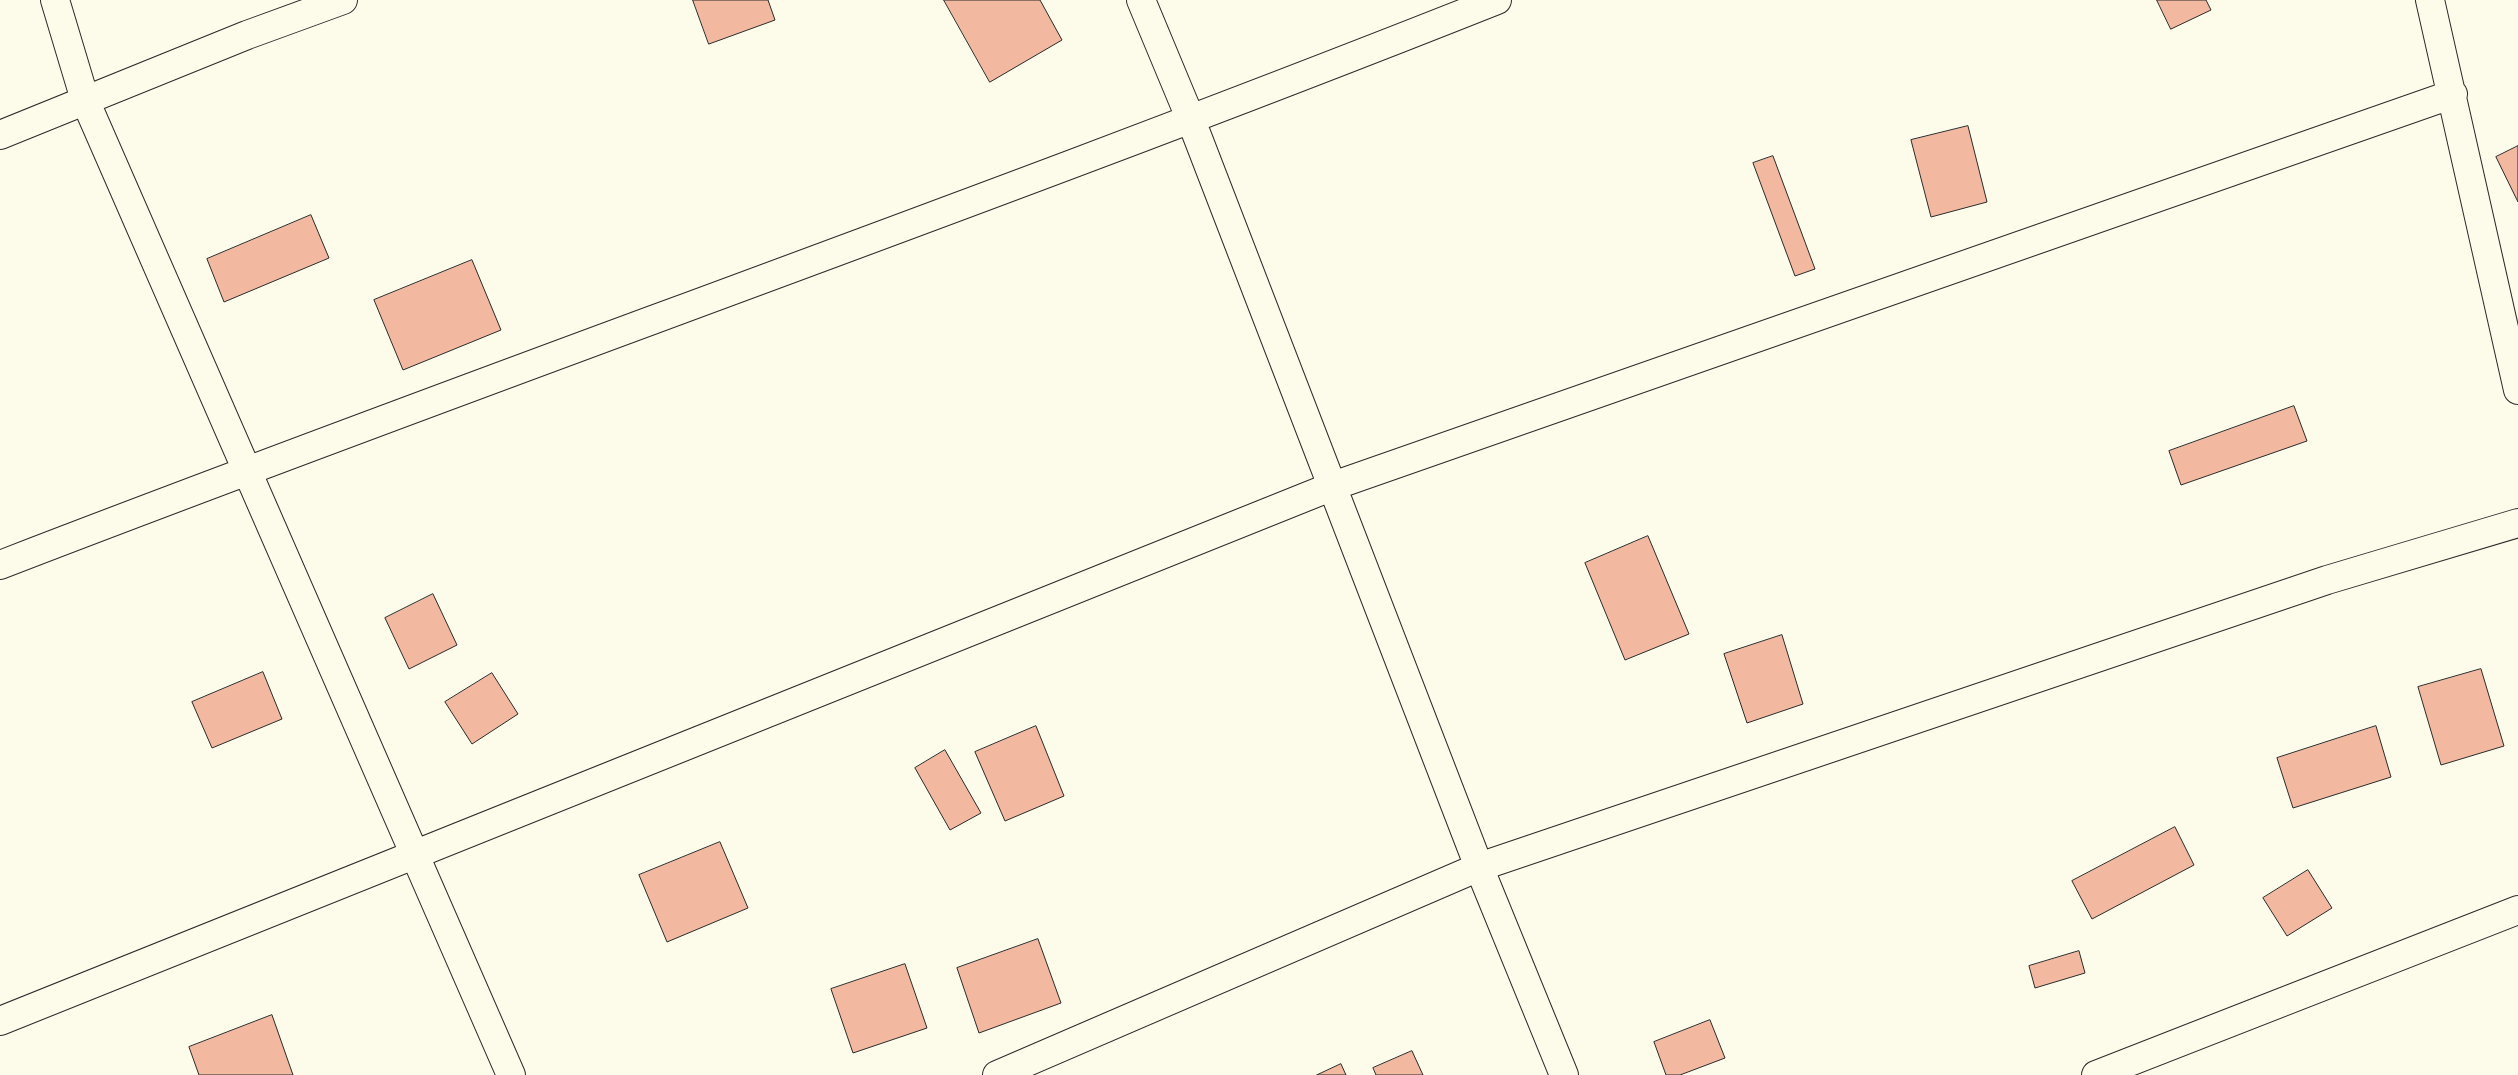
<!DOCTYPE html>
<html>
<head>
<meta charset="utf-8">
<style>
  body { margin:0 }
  canvas { display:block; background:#fdfbea }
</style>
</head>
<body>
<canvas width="2518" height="1075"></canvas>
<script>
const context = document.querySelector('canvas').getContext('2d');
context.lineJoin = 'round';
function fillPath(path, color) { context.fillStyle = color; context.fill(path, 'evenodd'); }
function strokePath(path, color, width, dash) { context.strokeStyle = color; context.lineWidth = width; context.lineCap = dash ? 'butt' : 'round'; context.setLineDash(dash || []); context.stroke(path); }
const building = new Path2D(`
  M693,0H768L775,20L709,44Z
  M944,0H1040L1062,40L990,82Z
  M2157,0H2206L2211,10L2171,29Z
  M1968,126L1987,202L1931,217L1911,140Z
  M2518,146V202L2496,157Z
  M1773,156L1815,269L1795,276L1753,163Z
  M311,215L329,258L224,302L207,259Z
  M472,260L501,330L403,370L374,300Z
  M2294,406L2307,441L2181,485L2169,451Z
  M1648,536L1689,634L1625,660L1585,563Z
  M433,594L457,645L409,669L385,618Z
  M1782,635L1803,704L1747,723L1724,654Z
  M2481,669L2504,746L2441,765L2418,687Z
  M263,672L282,719L212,748L192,702Z
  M492,673L518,714L472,744L445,702Z
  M1036,726L1064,796L1005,821L975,752Z
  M2376,726L2391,777L2293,808L2277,758Z
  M945,750L981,813L950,830L915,768Z
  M2175,827L2194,865L2092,919L2072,881Z
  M720,842L748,908L667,942L639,875Z
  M2308,870L2332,908L2287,936L2263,898Z
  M1038,939L1061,1003L979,1033L957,968Z
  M2079,951L2085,973L2035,988L2029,966Z
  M905,964L927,1028L853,1053L831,989Z
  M272,1015L293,1075H199L189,1047Z
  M1710,1020L1725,1058L1680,1075H1666L1654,1042Z
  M1412,1051L1423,1075H1376L1373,1068Z
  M1341,1064L1346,1075H1317Z`);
fillPath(building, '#f2b8a0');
strokePath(building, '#2b2b2b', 1);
const minor = new Path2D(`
  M55,0L85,100L511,1075
  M1141,0L1191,120L1479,867L1564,1075
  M2430,0L2518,390
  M0,135L247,35L343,0
  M0,565C497,373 1001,197 1497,0
  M0,1021L1333,486L2453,94
  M997,1075L1479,867L2327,580L2518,523
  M2096,1075L2518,910`);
strokePath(minor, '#2b2b2b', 30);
strokePath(minor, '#fdfbea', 28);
</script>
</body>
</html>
